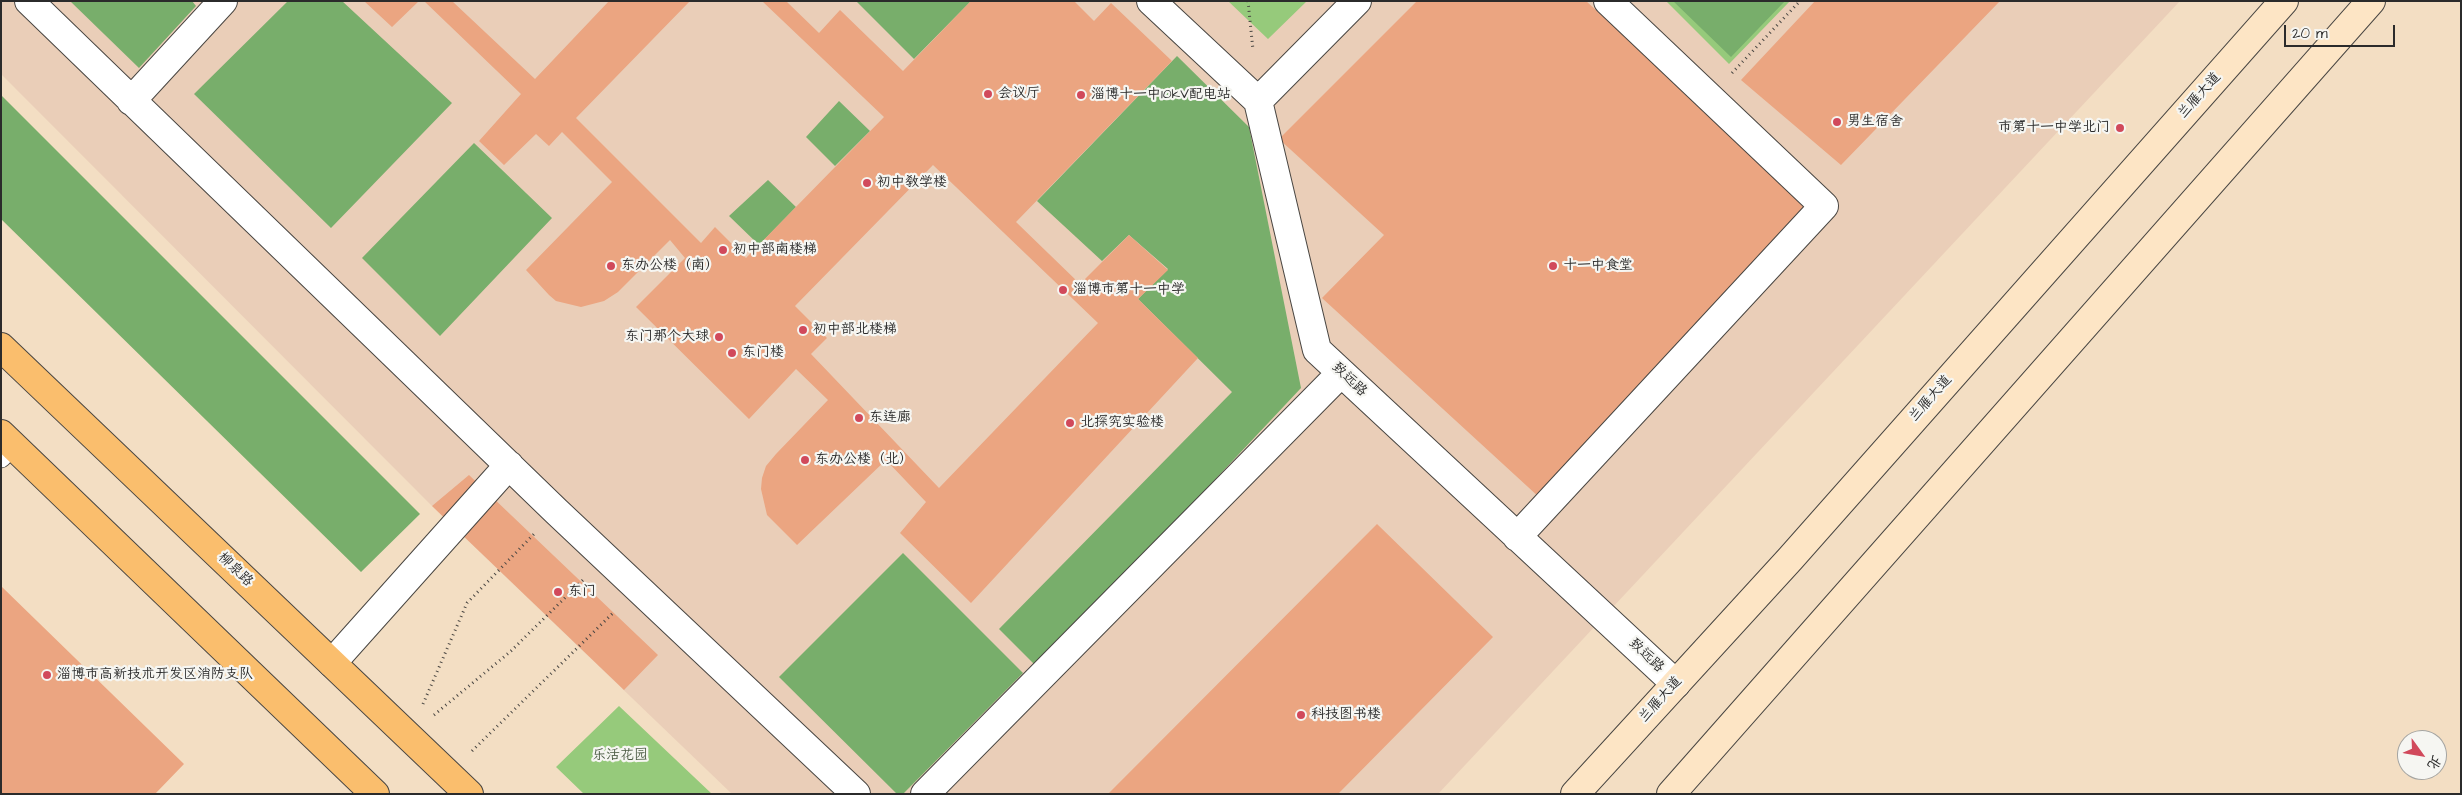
<!DOCTYPE html>
<html>
<head>
<meta charset="utf-8">
<style>
  body { margin:0 }
  #map { position:relative; width:2462px; height:795px; overflow:hidden; background:#f3dec3; font-family:"Architects Daughter","LXGW WenKai TC",sans-serif }
  canvas { display:block }
  .frame { position:absolute; inset:0; border:2px solid #2b2b2b; pointer-events:none }
  .north { position:absolute; left:2397px; top:730px; width:50px; height:50px; box-sizing:border-box; background:#f6f6f2; border:1px solid #a5a5a2; border-radius:50%; rotate:122deg; font-size:14px; font-weight:700; line-height:20px; text-align:center; color:#2b2b2b }
  .north::after { content:''; display:block; margin:auto; width:18px; height:22px; background:#d1495b; clip-path:polygon(50% 0,100% 100%,50% 72%,0 100%) }
  .scale { position:absolute; left:2284px; top:25px; width:111px; height:22px; box-sizing:border-box; border:2px solid #2b2b2b; border-top:0; padding-left:6px; font-size:15px; line-height:18px; white-space:nowrap; color:#2b2b2b; -webkit-text-stroke:4px #f6f6f2; paint-order:stroke }
</style>
</head>
<body>
<div id="map">
<canvas width="2462" height="795"></canvas>
<div class="frame"></div>
<div class="north">北</div>
<div class="scale">20 m</div>
</div>
<script>
const context = document.querySelector('canvas').getContext('2d');
context.lineJoin = 'round';
function fillPath(path, color) { context.fillStyle = color; context.fill(path, 'evenodd'); }
function strokePath(path, color, width, dash) { context.strokeStyle = color; context.lineWidth = width; context.lineCap = dash ? 'butt' : 'round'; context.setLineDash(dash || []); context.stroke(path); }
function drawText(font, color, halo, rows, align = 'center') {
  context.font = font + ' "Architects Daughter","LXGW WenKai TC",sans-serif'; context.lineWidth = 4.5; context.setLineDash([]); context.textBaseline = 'middle'; context.strokeStyle = halo; context.fillStyle = color; for (const [text, x, y, turn = 0] of rows) {
    context.save(); context.translate(x, y); context.rotate((+turn || 0) * Math.PI / 180); context.textAlign = isNaN(turn) ? turn : align; if (halo) context.strokeText(text, 0, 0); context.fillText(text, 0, 0); context.restore();
  }
}
fillPath(new Path2D(`
  M1,1H2180L1438,794H732L432,506L1,74Z`), '#eaceb8');
fillPath(new Path2D(`
  M1228,1H1307L1268,39Z
  M1666,1H1790L1729,64Z
  M619,706L712,794H584L556,767Z`), '#96ca7b');
fillPath(new Path2D(`
  M70,1H192L196,6L139,68Z
  M288,1H342L452,103L331,228L194,94Z
  M856,1H971L914,59Z
  M1673,1H1785L1731,57Z
  M1177,56L1249,127L1301,388L1038,668L999,629L1232,392L1138,299L1168,269L1129,235L1102,261L1037,201Z
  M1,95L420,514L361,572L1,219Z
  M839,101L870,131L835,166L806,137Z
  M474,143L552,218L440,336L362,258Z
  M768,180L796,207L759,245L729,216Z
  M903,553L1023,673L903,794H897L779,677Z`), '#78ae6b');
fillPath(new Path2D(`
  M364,1H419L392,27Z
  M424,1H452L535,79L609,1H690L576,118L701,243L715,227L746,258L884,117L762,1H786L819,33L840,10L903,71L971,1H1074L1094,21L1111,3L1172,61L1016,222L1080,284L1129,235L1168,270L1138,299L1198,358L971,603L900,533L926,502L886,460L797,545L767,515L761,489L762,478L766,466L776,454L828,400L796,369L749,419L636,307L685,258L670,240L618,292L604,301L581,307L556,301L549,295L526,270L612,182L562,132L549,146L536,134L504,165L479,141L521,94ZM933,165L1098,323L939,488L811,354L827,338L795,306Z
  M1417,1H1586L1810,204L1540,498L1322,298L1384,235L1279,139Z
  M1815,1H2000L1841,165L1741,80Z
  M469,475L658,655L624,690L432,506Z
  M1377,524L1493,637L1338,794H1108Z
  M1,586L184,764L155,794H1Z`), '#eba581');
const lane = new Path2D(`
  M1,458L13,445`);
const street = new Path2D(`
  M29,1L556,511L856,794
  M1151,1L1258,101L1317,350L1676,684
  M131,101L223,1
  M1258,101L1357,1
  M1517,537L1824,206L1608,1
  M332,663L509,465
  M925,794L1341,373`);
const secondary = new Path2D(`
  M1575,794L1790,559L2284,1
  M1671,794L2371,1`);
const primary = new Path2D(`
  M1,347L469,794
  M1,434L375,794`);
strokePath(lane, '#494642', 21);
strokePath(street, '#494642', 30);
strokePath(secondary, '#494642', 30);
strokePath(primary, '#494642', 30);
strokePath(new Path2D(`
  M1248,1L1253,50
  M1732,73L1800,1
  M423,704L467,603L534,534
  M434,715L511,651L583,580
  M472,751L614,612`), '#494642', 3, [1, 4]);
strokePath(lane, '#fff', 19);
strokePath(street, '#fff', 28);
strokePath(secondary, '#fde5c5', 28);
strokePath(primary, '#fabe6d', 28);
for (const [x, y, r, color] of [
  [988,94,5,"#d1495b"],
  [1081,95,5,"#d1495b"],
  [1837,122,5,"#d1495b"],
  [2120,128,5,"#d1495b"],
  [867,183,5,"#d1495b"],
  [723,250,5,"#d1495b"],
  [611,266,5,"#d1495b"],
  [1553,266,5,"#d1495b"],
  [1063,290,5,"#d1495b"],
  [803,330,5,"#d1495b"],
  [719,337,5,"#d1495b"],
  [732,353,5,"#d1495b"],
  [859,418,5,"#d1495b"],
  [1070,423,5,"#d1495b"],
  [805,460,5,"#d1495b"],
  [558,592,5,"#d1495b"],
  [47,675,5,"#d1495b"],
  [1301,715,5,"#d1495b"]
]) { const dot = new Path2D(); dot.arc(x, y, r, 0, 2 * Math.PI); context.fillStyle = color; context.fill(dot); strokePath(dot, '#f6f6f2', 2); }
drawText('14px', '#2b2b2b', '#f6f6f2', [
  ["会议厅",998,94],
  ["淄博十一中10kV配电站",1091,95],
  ["男生宿舍",1847,122],
  ["市第十一中学北门",2110,128,"right"],
  ["初中教学楼",877,183],
  ["初中部南楼梯",733,250],
  ["东办公楼（南）",621,266],
  ["十一中食堂",1563,266],
  ["淄博市第十一中学",1073,290],
  ["初中部北楼梯",813,330],
  ["东门那个大球",709,337,"right"],
  ["东门楼",742,353],
  ["东连廊",869,418],
  ["北探究实验楼",1080,423],
  ["东办公楼（北）",815,460],
  ["东门",568,592],
  ["淄博市高新技术开发区消防支队",57,675],
  ["科技图书楼",1311,715]
], 'left');
drawText('14px', '#2b2b2b', '#f6f6f2', [
  ["兰雁大道",2200,96,-48],
  ["致远路",1349,380,43],
  ["兰雁大道",1931,399,-49],
  ["柳泉路",235,570,44],
  ["致远路",1646,656,43],
  ["兰雁大道",1661,700,-48]
]);
drawText('14px', '#4b5b43', '#f6f6f2', [
  ["乐活花园",620,756]
]);
</script>
</body>
</html>
